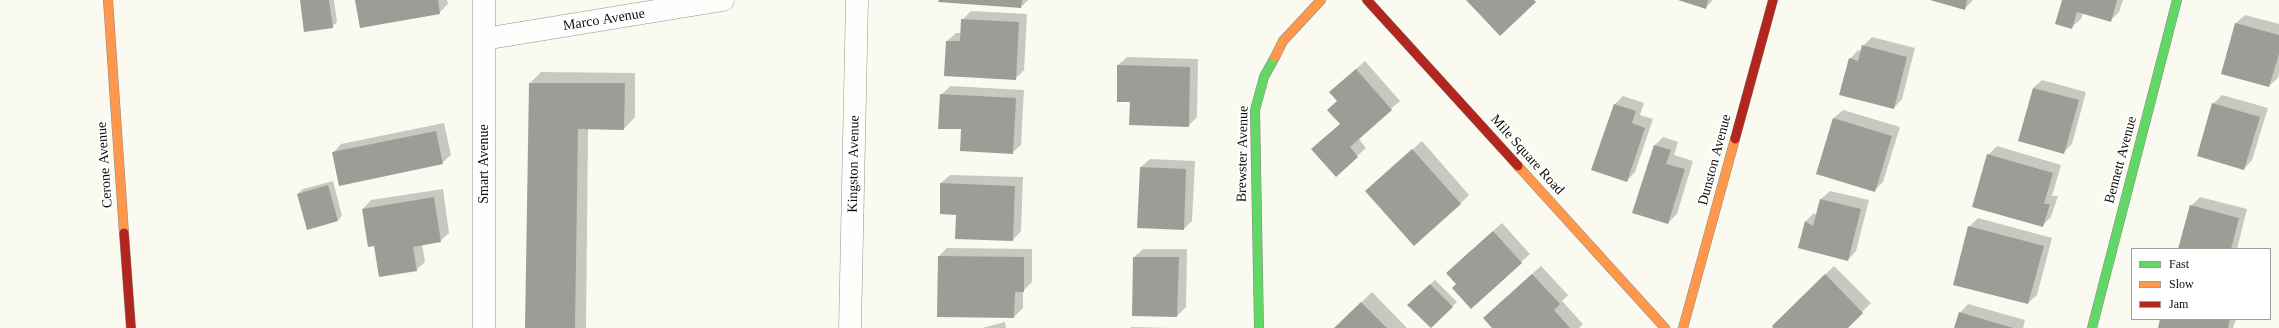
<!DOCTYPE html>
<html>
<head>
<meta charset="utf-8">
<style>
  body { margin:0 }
  #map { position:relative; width:2279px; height:328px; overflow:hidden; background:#fbfaf0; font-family:Georgia,serif }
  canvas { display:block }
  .legend { position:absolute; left:2131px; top:248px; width:140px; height:72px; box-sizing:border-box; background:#fff; border:1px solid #9e9e9e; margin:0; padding:5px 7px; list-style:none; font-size:12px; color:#0c0c0c }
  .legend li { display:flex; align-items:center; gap:8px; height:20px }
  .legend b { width:20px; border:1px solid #9e9e9e }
</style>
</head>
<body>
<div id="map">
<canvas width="2279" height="328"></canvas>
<ul class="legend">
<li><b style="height:5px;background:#63d668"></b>Fast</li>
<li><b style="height:5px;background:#ff974d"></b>Slow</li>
<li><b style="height:5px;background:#b3261e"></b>Jam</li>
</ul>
</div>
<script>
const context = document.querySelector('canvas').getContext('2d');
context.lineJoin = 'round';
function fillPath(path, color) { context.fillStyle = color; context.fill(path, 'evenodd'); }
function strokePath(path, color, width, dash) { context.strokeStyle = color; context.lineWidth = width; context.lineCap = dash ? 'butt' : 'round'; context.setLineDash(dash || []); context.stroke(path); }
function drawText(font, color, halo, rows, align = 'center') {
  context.font = font + ' Georgia,serif'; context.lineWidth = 4; context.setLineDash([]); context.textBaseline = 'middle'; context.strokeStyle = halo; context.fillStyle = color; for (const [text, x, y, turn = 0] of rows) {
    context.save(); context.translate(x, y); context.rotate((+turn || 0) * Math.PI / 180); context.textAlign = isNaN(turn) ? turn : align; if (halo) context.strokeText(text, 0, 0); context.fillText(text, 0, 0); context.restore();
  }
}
fillPath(new Path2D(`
  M302,0H334L337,22L332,27Z
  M356,0H447L448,4L439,13Z
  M940,0H1028L1021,7Z
  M1681,0H1713L1705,8Z
  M1932,0H1973L1964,9Z
  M2063,0H2123L2119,12L2111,20L2083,13L2081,19L2072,27Z
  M971,11L1027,14L1024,70L1015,79L947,41L956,33H962V20Z
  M2245,15L2279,24V73L2278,78L2269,86L2236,23Z
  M1872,37L1915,48L1902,99L1894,108L1850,59L1858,50L1862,51L1863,46Z
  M1127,57L1198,59L1197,117L1188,126L1131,101L1118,65Z
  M1365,61L1400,101L1358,138L1366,148L1336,175L1340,124L1339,84Z
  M541,72L635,73V117L624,129L588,128L586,328H526L530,83Z
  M2042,80L2086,92L2072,144L2064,152L2033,88Z
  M950,86L1024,90L1021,145L1012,153L962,128L941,95Z
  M2222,95L2268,108L2252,160L2244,169L2213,104Z
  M1623,96L1644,103L1640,115L1653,119L1635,172L1627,181L1615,104Z
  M1843,110L1900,127L1883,182L1874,191L1817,173L1834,118Z
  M444,123L451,155L442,163L333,153L341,144Z
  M1663,137L1678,142L1674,155L1693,161L1677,214L1668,223L1654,146Z
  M1422,141L1469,195L1460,204L1375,183Z
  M1997,146L2061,165L2052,196H2058L2051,217L2043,225L1988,155Z
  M1150,159L1195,161L1192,221L1184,229L1141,167Z
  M950,175L1023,177L1021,231L1013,240L957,214L941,183Z
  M333,181L342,216L337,221L298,194L303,189Z
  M443,189L449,233L440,241L422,244L425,262L416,270L375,245L363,209L371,200Z
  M1830,191L1869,200L1856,251L1848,260L1806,221L1814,213L1817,215L1821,199Z
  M2200,197L2247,209L2237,249H2180L2191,206Z
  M1978,218L2052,238L2037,295L2028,303L1969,227Z
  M1502,223L1530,254L1521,262L1458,284L1456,264Z
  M947,248L1032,249V282L1023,291V308L1014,317L938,316L939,256Z
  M1143,249H1187L1186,307L1177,316L1134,257Z
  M1541,266L1568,295L1562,301L1583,324L1579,328H1494L1493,309Z
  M1834,266L1871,303L1846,328H1775L1773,326Z
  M1435,280L1457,302L1430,327L1409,305Z
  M1372,292L1407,328H1335Z
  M1968,304L2025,320L2023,328H1955L1960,313Z
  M2161,319H2236L2233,328H2159Z
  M1005,322L1006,328H982Z
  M1131,327L1170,328H1130Z`), '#0003');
fillPath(new Path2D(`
  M300,0H329L333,28L304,32Z
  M355,0H438L440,14L360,28Z
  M939,0H1022L1021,8L938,2Z
  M1466,0H1534L1536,2L1500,36Z
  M1678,0H1708L1706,9Z
  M1930,0H1967L1965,10Z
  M2062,0H2117L2111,22L2077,12L2072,29L2055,24Z
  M961,19L1019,22L1016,80L944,76L946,41H960Z
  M2235,23L2279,35V54L2269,87L2221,74Z
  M1862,45L1907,57L1894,109L1839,95L1849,58L1858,61Z
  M1117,65L1190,67L1189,127L1129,125L1130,102H1117Z
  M1356,69L1392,110L1350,147L1358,157L1336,177L1311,149L1340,124L1327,110L1337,101L1329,92Z
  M529,83H625L624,130L578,129L575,328H525Z
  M2033,88L2079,100L2064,154L2018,141Z
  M940,94L1016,98L1013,154L960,151L961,129H938Z
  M2212,103L2260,117L2244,170L2197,156Z
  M1614,104L1636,111L1632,123L1645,128L1627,182L1591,170Z
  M1833,118L1892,136L1875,192L1816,174Z
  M436,131L443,164L339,186L332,152Z
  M1654,145L1671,150L1666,164L1685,169L1668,224L1632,213Z
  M1412,149L1461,204L1414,246L1365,191Z
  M1987,154L2053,173L2044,204H2050L2043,227L1972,207Z
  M1140,167L1186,169L1184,230L1137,228Z
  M940,183L1015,186L1013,241L955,239L956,215L940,214Z
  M328,185L338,221L307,230L297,194Z
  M434,197L441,242L413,247L417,271L379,277L374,246L368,247L362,209Z
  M1820,199L1861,209L1848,261L1798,248L1805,221L1813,226Z
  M2190,205L2239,218L2231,249H2178Z
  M1968,226L2044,246L2028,304L1953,285Z
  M1493,231L1522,263L1471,309L1452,288L1456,284L1446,273Z
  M938,256L1024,257V292H1015L1014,318L937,317Z
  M1133,257H1179L1177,317L1132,316Z
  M1532,274L1560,304L1554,310L1570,328H1492L1483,318Z
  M1825,274L1863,313L1848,328H1773L1772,326Z
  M1430,284L1453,307L1431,328L1407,305Z
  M1361,302L1387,328H1334Z
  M1959,312L2013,328H1954Z
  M2160,319H2230L2228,328H2158Z`), '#9e9c96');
const street = new Path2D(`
  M484,39L723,0
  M484,328V0
  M850,328L857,0`);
const fast = new Path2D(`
  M1259,328L1255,110L1264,77L1275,57
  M2092,328L2177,0`);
const slow = new Path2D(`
  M108,0L124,233
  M1275,57L1283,41L1321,0
  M1518,166L1665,328
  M1683,328L1735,139`);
const jam = new Path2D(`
  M1367,0L1518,166
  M1735,139L1773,0
  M124,233L131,328`);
strokePath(street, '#94938f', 23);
strokePath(fast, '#8a8a85', 10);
strokePath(slow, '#8a8a85', 10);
strokePath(jam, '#8a8a85', 10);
strokePath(street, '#fefefd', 22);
strokePath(fast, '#63d668', 9);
strokePath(slow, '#ff974d', 9);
strokePath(jam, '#b3261e', 9);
drawText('14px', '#0c0c0c', '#fff', [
  ["Marco Avenue",604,20,-9],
  ["Brewster Avenue",1243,154,-89],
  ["Mile Square Road",1527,155,48],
  ["Dunston Avenue",1715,160,-75],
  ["Bennett Avenue",2121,160,-75],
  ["Smart Avenue",484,164,-90],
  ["Kingston Avenue",854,164,-89],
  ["Cerone Avenue",105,165,-94]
]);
</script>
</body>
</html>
